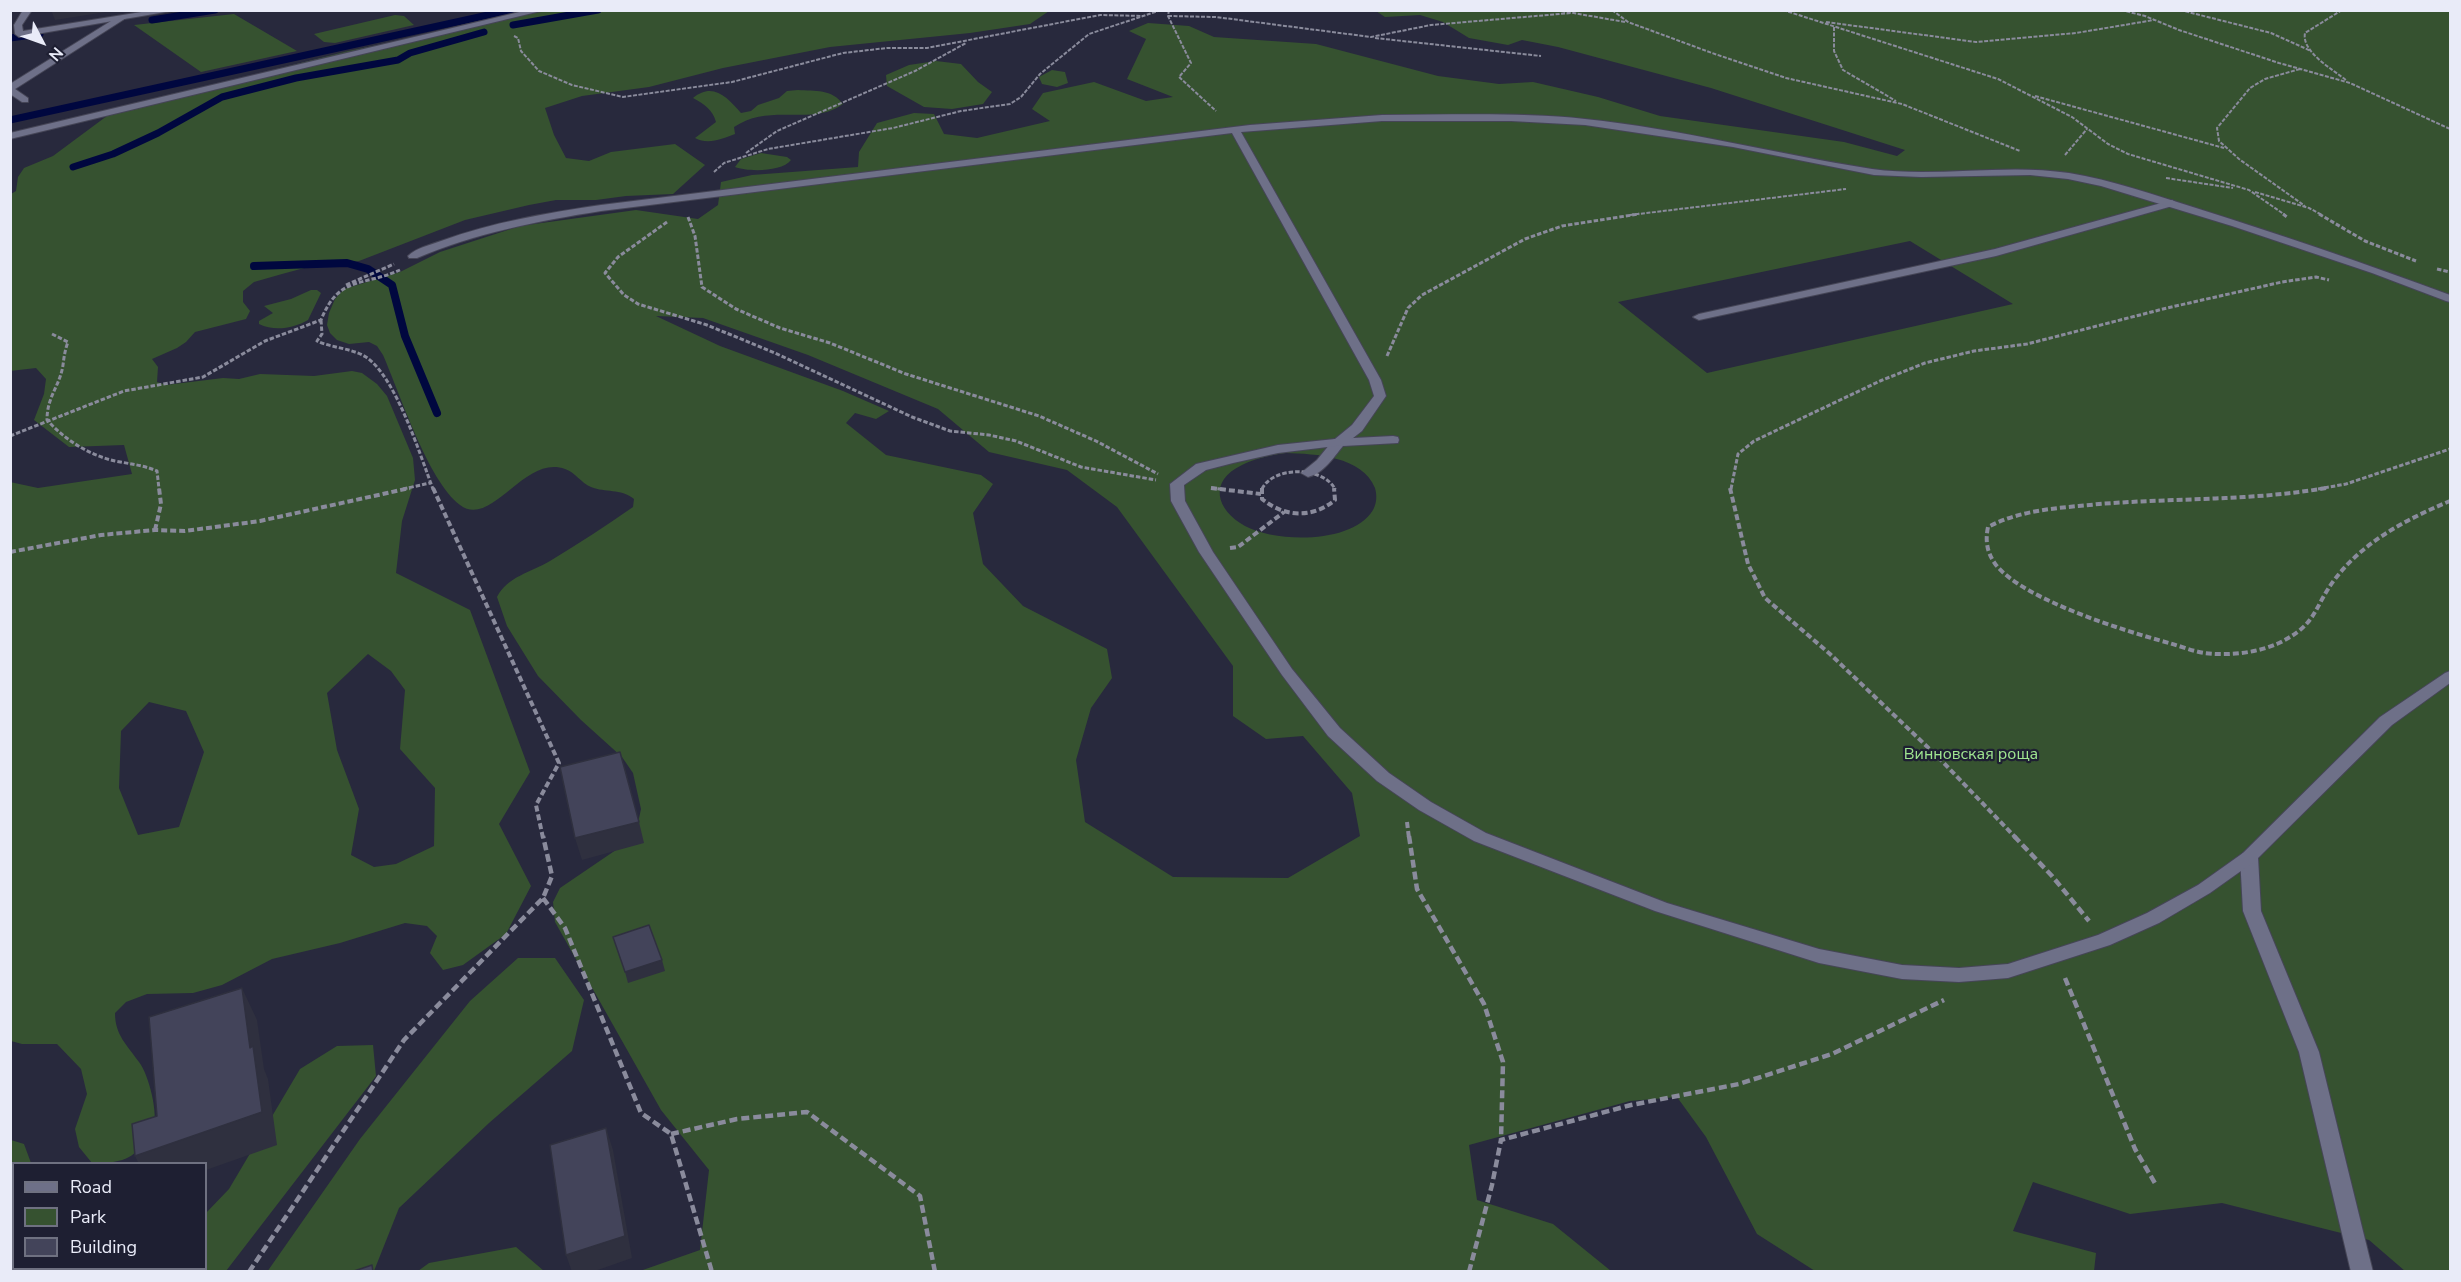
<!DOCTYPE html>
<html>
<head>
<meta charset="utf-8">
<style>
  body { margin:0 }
  #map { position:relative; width:2461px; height:1282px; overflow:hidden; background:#28293d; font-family:"Nunito Sans",sans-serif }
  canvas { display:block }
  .frame { position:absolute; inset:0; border:12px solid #e9ebf8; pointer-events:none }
  .legend { position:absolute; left:12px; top:1162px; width:195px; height:108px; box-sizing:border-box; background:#1e1f32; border:2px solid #6f7181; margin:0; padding:8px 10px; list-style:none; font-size:18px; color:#e9ebf8 }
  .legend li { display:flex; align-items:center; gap:12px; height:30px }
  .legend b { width:30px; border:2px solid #6f7181 }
  .north { position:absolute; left:12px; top:12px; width:60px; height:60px; -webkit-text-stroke:4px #1e1f32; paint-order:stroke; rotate:131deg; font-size:16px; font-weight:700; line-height:24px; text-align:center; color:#e9ebf8 }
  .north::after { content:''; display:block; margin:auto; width:21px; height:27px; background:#e9ebf8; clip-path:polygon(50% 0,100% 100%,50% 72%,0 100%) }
</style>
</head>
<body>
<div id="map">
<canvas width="2461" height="1282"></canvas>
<div class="frame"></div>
<ul class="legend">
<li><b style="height:8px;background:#6e7088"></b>Road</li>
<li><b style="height:16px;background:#365230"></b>Park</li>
<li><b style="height:16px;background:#43445a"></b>Building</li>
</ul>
<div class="north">N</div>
</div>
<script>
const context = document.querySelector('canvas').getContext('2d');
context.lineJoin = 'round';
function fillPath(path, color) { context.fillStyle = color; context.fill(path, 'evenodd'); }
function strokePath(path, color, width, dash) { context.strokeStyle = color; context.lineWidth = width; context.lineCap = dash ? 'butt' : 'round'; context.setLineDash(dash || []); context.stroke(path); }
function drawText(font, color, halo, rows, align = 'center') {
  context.font = font + ' "Nunito Sans",sans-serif'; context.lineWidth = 4.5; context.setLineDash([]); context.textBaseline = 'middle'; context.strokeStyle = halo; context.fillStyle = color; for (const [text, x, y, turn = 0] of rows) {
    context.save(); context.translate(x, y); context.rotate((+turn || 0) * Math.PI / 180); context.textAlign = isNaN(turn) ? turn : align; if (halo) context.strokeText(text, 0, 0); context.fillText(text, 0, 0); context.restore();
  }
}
fillPath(new Path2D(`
  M544,11H1049L1030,24L970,33L830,47L723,68L649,87L582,96L545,108L554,135L566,158L589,161L611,152L675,144L705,165L673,194L626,196L596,200H556L529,205L465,220L359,261L308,267L282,274L254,282L243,291V302L250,311L246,319L195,332L186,342L177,348L152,359L158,367L157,382L166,385L223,378L239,379L260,374L314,376L352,371L362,373L377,384L387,396L413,458L415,480L402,521L396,573L470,610L530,772L499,824L531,886L506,934L463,965L443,970L430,953L437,936L427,926L405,923L340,943L272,959L222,985L193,993L147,994L126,1002L115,1013C115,1035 127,1045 139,1062C149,1075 159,1115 153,1130C151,1134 147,1138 145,1141C132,1162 115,1163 92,1163L79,1147L75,1129L87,1094L81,1069L57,1044H22L11,1041L10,482L38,488L132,474L124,445L69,447L34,420L44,394L46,379L36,368L10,371L11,194L16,191L18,177L24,168L53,156L115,110L348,51ZM368,654L391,671L405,690L400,749L435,788L434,846L396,864L374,867L351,855L359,809L337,750L327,693ZM149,702L186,711L204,752L179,827L138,835L119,788L121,731Z
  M1376,11H2450V1271H2405L2369,1240L2222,1203L2130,1214L2033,1182L2013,1231L2096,1253L2094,1271H1815L1757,1234L1706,1137L1677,1097L1630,1101L1469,1145L1477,1200L1553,1224L1611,1271H640L700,1250L709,1170L661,1110L555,922L553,902L560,888L635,837L641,809L633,773L622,757L581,720L538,676L507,626L497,597C507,577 531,572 550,561C578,544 606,526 633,507L634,499C620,488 606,493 591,487C581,483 575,472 565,469C524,454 492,529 460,505C428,481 400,394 383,355L377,346L369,342L349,344L337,340L330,333L327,325L329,313L335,299L344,289L400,272L440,252L520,226L636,210L698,219L718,205L721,182L752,175L858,167L859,152L877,123L914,113L934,114L944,134L977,138L1050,121L1032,109L1043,93L1094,82L1146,101L1173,97L1127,79L1146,39L1129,31L1148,23L1189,26L1214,37L1316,44L1438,76L1499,84L1533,82L1598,97L1660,116L1844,142L1897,156L1905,150L1711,88L1558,47L1522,40L1508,45L1469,38L1443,22L1420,15L1385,17ZM1910,241L2013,304L1707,373L1618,302ZM656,316L703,318L808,355L938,409L989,452L1067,470L1117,507L1233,666V716L1266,739L1303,736L1352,793L1360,836L1288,878L1173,877L1085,822L1076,760L1091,708L1112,678L1107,649L1023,606L983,564L973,513L993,484L981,475L886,455L846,423L855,413L876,419L889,411L843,391L720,346ZM1286,453C1316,454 1362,456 1375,488C1377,495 1377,503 1373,510C1353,544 1276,543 1245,526C1216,510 1208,481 1242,465C1256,458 1271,455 1286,453Z
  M234,14L297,51L201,72L134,25Z
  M395,15L404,16L414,25L335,43L324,42L314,34Z
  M936,61L961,64L978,82L992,92L983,104L952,109L924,107L887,86L886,75L909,65Z
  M1052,70L1065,72L1068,83L1057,87L1042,84L1039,77Z
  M798,90C815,91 832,89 843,104C811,127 771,102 734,127L735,134C722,139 708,145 695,138L716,122C713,110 704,104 693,98C713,81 728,98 741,113L751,111L758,105L779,98L787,91Z
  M761,153L787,157L791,160C782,172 748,172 735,167L741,159Z
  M311,290H317L321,293L308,320C294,328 275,332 259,324V321L273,313L264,306L291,299Z
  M518,958H555L584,1000L572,1051L489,1123L399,1208L374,1271L267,1272L360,1139L470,1001Z
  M373,1045L376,1076L226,1271L151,1272L152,1269L206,1268V1213L229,1189L300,1069L337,1046Z
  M11,1140L24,1144L31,1163L14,1164L12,1272Z
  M516,1247L544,1271H418L429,1263Z`), '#365230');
strokePath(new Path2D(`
  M152,20L215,10
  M513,25L598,10
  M10,38L40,34
  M10,120L511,10
  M73,167L113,154L158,133L222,97L296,78L398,60L410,53L484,32`), '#00073f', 7);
strokePath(new Path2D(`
  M254,266L347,263L368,269L392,285L405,336L437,413`), '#00073f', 8);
const lane = new Path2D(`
  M528,10H545L10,139V133Z
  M119,16L126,18L15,89L28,98V102H22L10,94V84Z
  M2172,200L2177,203L2176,205L1996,256L1699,320L1693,317L1699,314L1995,249Z
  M1393,436L1398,437L1399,440L1398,443L1343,446C1333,458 1324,473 1308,477L1301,473L1317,460L1334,439Z
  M2249,851L2255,853L2258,857L2261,911L2319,1052L2373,1272H2351L2299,1052L2243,911L2240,857L2243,853Z`);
const street = new Path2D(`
  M23,10H32L22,25L23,31L154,10H177L19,37L15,34L14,25Z
  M1382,115C1449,115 1518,112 1585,119C1682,129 1776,154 1872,169C1937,178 2004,163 2069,173C2112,180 2154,195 2196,208C2282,235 2367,264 2450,295V302L2446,301L2372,273L2232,226L2101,186L2068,179L2030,175L1921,177L1874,175L1733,147L1585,125L1511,121H1382L1241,132L1381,380L1386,396L1362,431L1344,445L1278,453L1233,463L1206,470L1184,485L1185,501L1213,552L1292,669L1340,728L1389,773L1431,802L1486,833L1667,903L1819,949L1902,965L1959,968L2008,964L2098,935L2147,913L2198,885L2243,853L2380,717L2445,673L2450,671V683L2392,725L2255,861L2210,893L2159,923L2110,945L2008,978L1959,982L1902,979L1819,963L1655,911L1474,841L1419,810L1377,781L1328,736L1282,675L1199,552L1171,501L1170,484L1196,464L1278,445L1335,439L1352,425L1374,396L1369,380L1232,133L601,211C538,221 476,233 417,258H409L408,256C416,248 430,245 441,241C493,222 547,213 601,205L1250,125Z`);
strokePath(lane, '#454556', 2);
strokePath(street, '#454556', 2);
strokePath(new Path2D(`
  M1169,10L1168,16L1191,63L1179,77L1216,111
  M1556,10L1625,22
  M1612,10L1628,22L1712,53L1786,78L1902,104L2020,151
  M1783,10L1998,79L2072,117L2108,144L2128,154L2249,190L2285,215
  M2121,10L2145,16L2179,30L2279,63L2350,83L2450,129
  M2180,10L2271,33L2311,51
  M2342,10L2305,33C2301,52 2334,70 2347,81
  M1168,16L1216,17L1371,37L1431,25L1571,13
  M1826,22L1976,42L2076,33L2154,20
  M1834,27V51L1843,70L1896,101
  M514,36L518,38L521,51L539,71L572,85L623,97L732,82L843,53L887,48H927L1100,15L1144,16
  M1375,38L1541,56
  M2300,69L2265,79L2250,88L2217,128L2219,141L2239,159L2305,206
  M2035,96L2224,148
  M746,153L777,131L915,71L966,43
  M2065,155L2087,129
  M714,172L724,163L768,149L893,128L961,111L1010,104L1021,97L1040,74L1089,34L1161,10
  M2166,178L2233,188
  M2255,192L2309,208L2322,215
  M1630,215L1846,189`), '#8a8b9c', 2, [4, 1.5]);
strokePath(new Path2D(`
  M2283,214L2287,217
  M2319,214L2365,241L2416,261
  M688,217L695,236L702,287L736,309L780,328L830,343L906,374L1039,416L1096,441L1158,474
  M667,222L618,257L605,273L624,295L638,304L707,325L775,353L912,417L950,431L989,435L1016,441L1081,467L1156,480
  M2437,269L2450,272
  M346,285L394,264
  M321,320L322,334L317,341C332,348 351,348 366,357C396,377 420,455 433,489
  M52,334L68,342C65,350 64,357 63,365C60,386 47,396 47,420C65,440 89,455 115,461C130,464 143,465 157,471L159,489
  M1387,356L1408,308L1422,295L1525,239L1562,226L1639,214
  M10,436L124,391L203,377L265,341L321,320C339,275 362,287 400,270
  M1211,488L1220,489
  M403,489L430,483
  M1262,489C1273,466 1323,466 1335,489
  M1731,489L1738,454L1754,441L1880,381L1925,363L1974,351L2027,344L2167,308L2282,282L2316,277L2329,280
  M2318,489L2346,484L2450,449`), '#8a8b9c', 3, [4.5, 2]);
strokePath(new Path2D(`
  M433,488L559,763L536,805L543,838
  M1211,488L1261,494
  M1262,488V499C1284,517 1312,519 1335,500L1334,488
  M1730,488L1748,564L1765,598L1830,654L1939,758L2016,838
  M2326,488C2251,501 2174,498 2099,504C2061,508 2022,509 1988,527C1985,541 1987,553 1996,565C2024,600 2125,631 2169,643C2180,646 2192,651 2204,653C2229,656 2257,653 2279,643C2318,624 2313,608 2335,579C2364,541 2407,519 2450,501
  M155,530L161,504L159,488
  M1230,548L1238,547L1284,512
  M10,552L101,535L155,530L185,531L260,521L410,488
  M1407,822L1409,838`), '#8a8b9c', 4, [6, 3]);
strokePath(new Path2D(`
  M1409,836L1417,889L1484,1004L1503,1062L1501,1140
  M2014,836L2052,876L2089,921
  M543,898L565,928L641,1113L671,1134L712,1272
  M2065,978L2135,1149L2156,1185
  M671,1134L737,1119L807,1112L920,1196L935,1272
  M249,1272L404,1040L543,898L552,876L543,836
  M1469,1272L1492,1185L1501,1140L1631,1105L1739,1084L1832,1054L1944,1000`), '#8a8b9c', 4.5, [8, 4]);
fillPath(lane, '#6e7088');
fillPath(street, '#6e7088');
fillPath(new Path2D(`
  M51,10H119L55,20Z
  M639,822L644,843L582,860L575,838Z
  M662,960L665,971L628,983L625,972Z
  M242,988L257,1020L264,1069L268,1079L277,1145L206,1170V1164H139L135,1156L250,1048Z
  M606,1128L613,1150L632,1258L592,1272H572L566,1255Z`), '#2f303f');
const building = new Path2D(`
  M620,752L639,822L575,838L560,767Z
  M649,925L662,960L625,972L613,937Z
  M242,988L250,1048L253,1046L262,1112L135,1156L132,1124L157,1116L149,1017Z
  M606,1128L625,1236L566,1255L550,1145Z
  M372,1265L373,1272H351Z`);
fillPath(building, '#43445a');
strokePath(building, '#2f303f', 1.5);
drawText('16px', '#a0e690', '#1e1f32', [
  ["Винновская роща",1971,755]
]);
</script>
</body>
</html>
